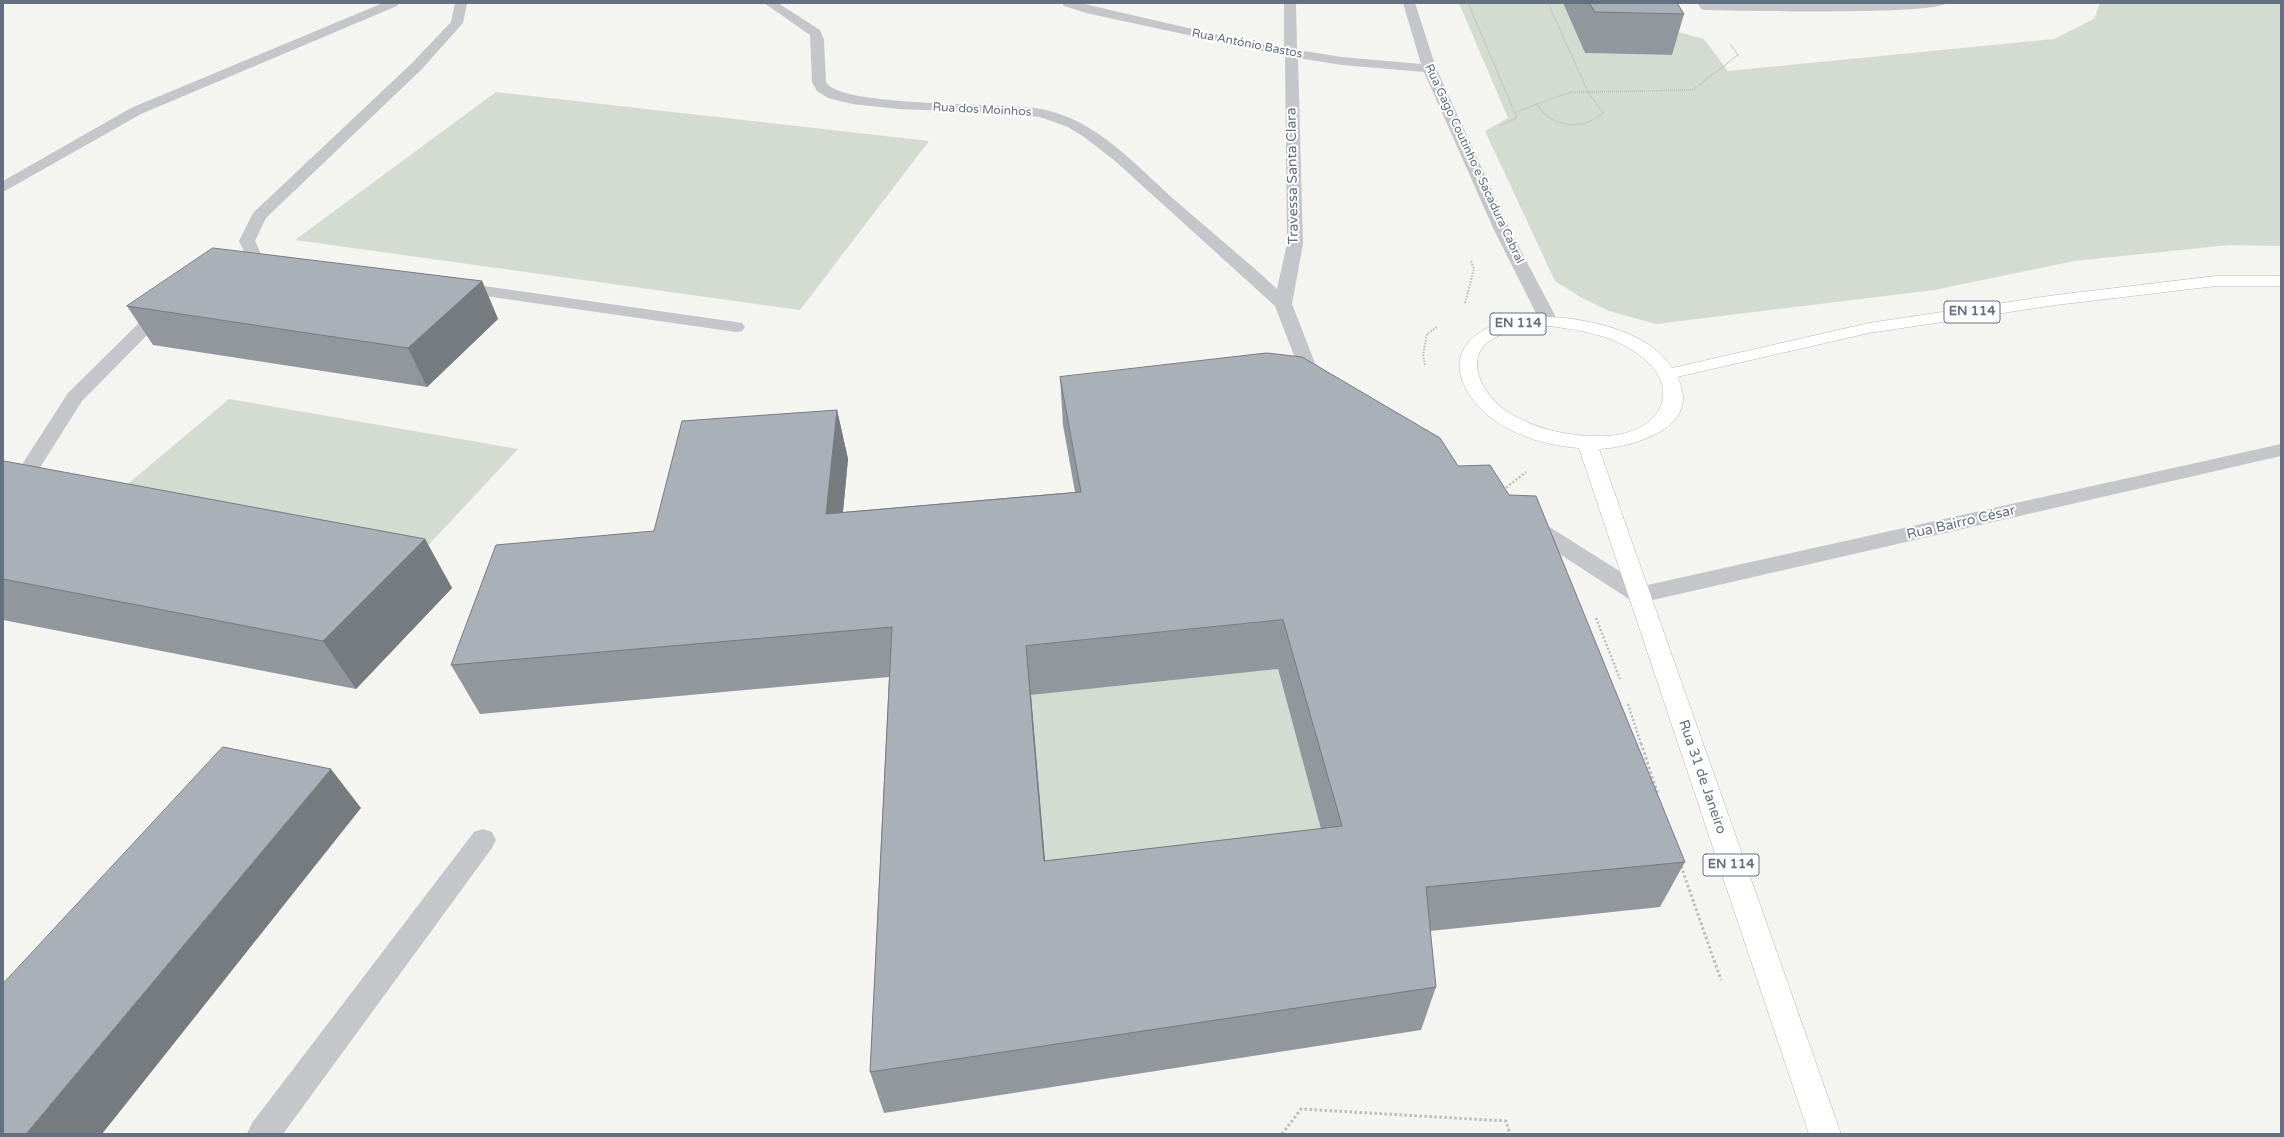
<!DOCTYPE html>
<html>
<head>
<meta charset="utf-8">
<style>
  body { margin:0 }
  #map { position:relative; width:2284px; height:1137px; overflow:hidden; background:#f4f4f0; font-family:"Varela Round",sans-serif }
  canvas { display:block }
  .frame { position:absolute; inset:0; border:4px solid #627082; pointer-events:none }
</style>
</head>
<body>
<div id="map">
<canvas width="2284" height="1137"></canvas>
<div class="frame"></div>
</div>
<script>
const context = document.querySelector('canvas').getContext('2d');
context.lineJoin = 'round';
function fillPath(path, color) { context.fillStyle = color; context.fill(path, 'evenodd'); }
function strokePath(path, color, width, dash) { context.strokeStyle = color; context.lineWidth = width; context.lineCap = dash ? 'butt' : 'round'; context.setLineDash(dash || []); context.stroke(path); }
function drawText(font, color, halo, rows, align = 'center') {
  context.font = font + ' "Varela Round",sans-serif'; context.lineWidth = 4; context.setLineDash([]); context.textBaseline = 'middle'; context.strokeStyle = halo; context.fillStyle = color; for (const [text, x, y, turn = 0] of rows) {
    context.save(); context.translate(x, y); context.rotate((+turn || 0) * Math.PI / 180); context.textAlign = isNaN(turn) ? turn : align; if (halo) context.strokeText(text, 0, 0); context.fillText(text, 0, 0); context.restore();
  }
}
fillPath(new Path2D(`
  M1459,3H1563L1585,53L1671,55L1658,30L1682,33L1704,39L1728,71L2054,39L2094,19L2100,3H2281V246L2229,245L2074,261L1934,290L1656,324L1609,311L1582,298L1555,281L1485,131L1508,118Z
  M496,92L929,141L800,310L295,240Z
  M229,399L518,449L423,551L117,493Z
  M1278,669L1333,873L1049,907L1031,695Z`), '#d4dbd1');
const primary = new Path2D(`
  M2216,276H2281V286H2216L2056,305L1869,333L1677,377C1704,427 1634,447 1599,449L1841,1134H1809L1579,448C1534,445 1479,425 1462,380C1457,367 1459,353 1468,343C1504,300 1610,317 1651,346C1659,352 1666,359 1672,368L1869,323L2056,295ZM1549,326C1579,330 1613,335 1638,354C1686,389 1660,433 1607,436C1573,437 1538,431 1508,412C1488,400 1462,363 1488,342C1506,329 1528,328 1549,326Z`);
strokePath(primary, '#b4b7bc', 1);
strokePath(new Path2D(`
  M1468,3L1517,118L1499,126
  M1548,3L1588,92
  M1571,92H1588L1603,113C1583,131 1551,128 1537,104Z
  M1588,92L1693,90L1738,55L1730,44
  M1516,112L1537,104`), '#bbbdbf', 1.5, [1, 1]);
strokePath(new Path2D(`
  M1465,303L1474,269L1471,261
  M1425,365L1423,355L1427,334L1437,327`), '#bbbdbf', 2, [1.5, 1.5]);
strokePath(new Path2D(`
  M1503,490L1526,472
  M1596,618L1620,679
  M1628,704L1641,744`), '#bbbdbf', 2.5, [2, 2]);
strokePath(new Path2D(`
  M1641,743L1658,795
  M1681,866L1721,980
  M1282,1134L1301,1109L1506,1121L1510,1134`), '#bbbdbf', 3, [2.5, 2.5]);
fillPath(new Path2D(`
  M383,3H399L397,6L141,114L3,192V181L131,108Z
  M455,3H467L463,23L422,69L266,218L255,241L261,254L283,258L285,262L283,266L277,267L249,262L239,241L253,213L412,63L451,22Z
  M1698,3H1946C1938,15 1732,11 1705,10L1701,9Z
  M456,282L736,322L742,323L745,327L742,331L736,332L450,291L447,287L450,283Z
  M163,304L169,305L172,309L169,313L82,401L17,504L3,511V494L68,393L157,305Z
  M483,829L492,832L496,840L492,848L283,1134H247L252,1123L474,832Z`), '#c4c6ca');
fillPath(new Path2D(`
  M764,3H778L820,30L824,40L826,82C839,108 1005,102 1041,109C1098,120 1136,166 1177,202C1210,231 1245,259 1277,289L1287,244L1285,56L1086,13L1064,6L1062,3H1080L1214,34L1284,48V3H1296L1297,50L1342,57L1421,64L1403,3H1415L1436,68L1510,230L1558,321L1555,325H1543L1540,321L1494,230L1424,72L1342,65L1298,58L1303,244L1292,304L1320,376L1326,383L1324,387C1314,389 1308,387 1303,379L1275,306L1114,160L1084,137L1068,127L1040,117L1000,113L898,109L852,104L828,98L817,91L812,82L810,35Z
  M2281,444V456L1640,603L1632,601L1521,529L1518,524L1521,519L1529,517L1537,519L1643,586Z`), '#c4c6ca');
fillPath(primary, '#fff');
fillPath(new Path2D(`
  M1563,3H1677L1684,14L1672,55L1585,53Z
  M482,281L498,319L427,387L153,345L127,306Z
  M1060,377L1685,862L1660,907L1430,931L1436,987L1421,1030L884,1113L870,1072L889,677L480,714L451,665L837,410L848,459L843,512L1075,492L1063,425ZM1278,669L1321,829L1045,861L1031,695Z
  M3,462L425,539L452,588L356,689L3,620Z`), '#91979d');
fillPath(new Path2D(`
  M482,281L498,319L427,387L408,348Z
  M837,410L848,459L838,563L826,514Z
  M425,539L452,588L356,689L323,641Z
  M1026,646L1031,695L1049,907L1044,861Z
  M331,769L361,808L102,1134H26Z`), '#767b80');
const building = new Path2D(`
  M1590,3H1677L1684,14L1595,12Z
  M213,248L482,281L408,348L127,306Z
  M1267,353L1302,357L1440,438L1458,466L1490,465L1509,495L1536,496L1685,862L1426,887L1436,987L870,1072L892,627L451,665L496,545L654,531L682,421L837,410L826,514L1081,492L1060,377ZM1283,620L1342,826L1044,861L1026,646Z
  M4,461L425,539L323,641L3,579V462Z
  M223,747L331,769L26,1134H3V984Z`);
fillPath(building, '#a9b0b7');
strokePath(building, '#767b80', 1);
drawText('12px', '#627082', '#fff', [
  ["Rua António Bastos",1247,44,11],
  ["Rua dos Moinhos",982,110,3],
  ["Rua Gago Coutinho e Sacadura Cabral",1474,164,65]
]);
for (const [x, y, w] of [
  [1972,312,56],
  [1518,324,56],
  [1731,865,56]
]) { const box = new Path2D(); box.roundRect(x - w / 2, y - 11, w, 22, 3); context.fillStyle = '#fff'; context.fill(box); strokePath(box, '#627082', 1); }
drawText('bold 13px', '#627082', null, [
  ["EN 114",1972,312],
  ["EN 114",1518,324],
  ["EN 114",1731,865]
]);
drawText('14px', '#627082', '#fff', [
  ["Travessa Santa Clara",1293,176,-91],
  ["Rua Bairro César",1961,523,-13],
  ["Rua 31 de Janeiro",1702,777,71]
]);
</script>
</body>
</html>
